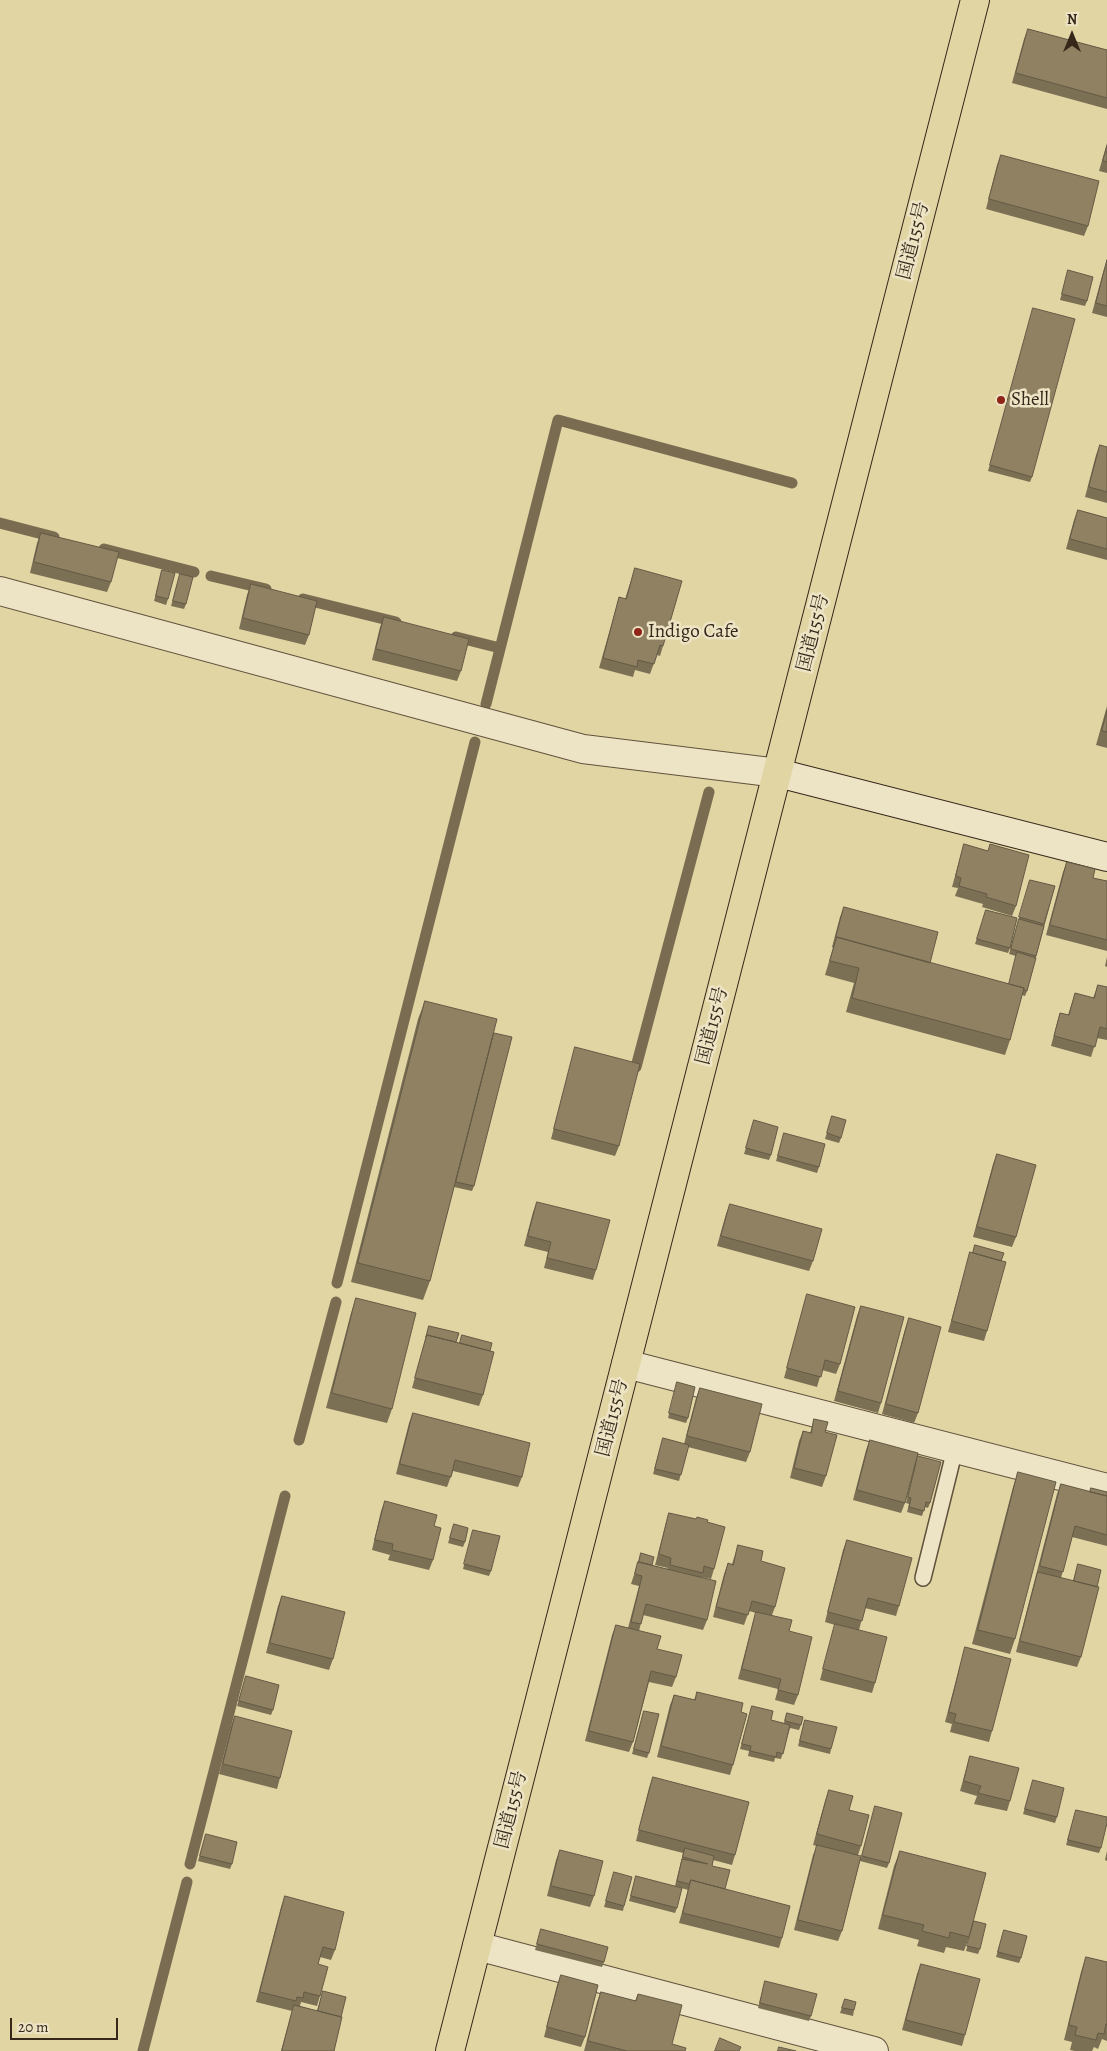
<!DOCTYPE html>
<html>
<head>
<meta charset="utf-8">
<style>
  body { margin:0 }
  #map { position:relative; width:1107px; height:2051px; overflow:hidden; background:#e2d5a4; font-family:Alegreya,serif }
  canvas { display:block }
  .north { position:absolute; left:1047px; top:10px; width:50px; height:50px; -webkit-text-stroke:4px #ece4c4; paint-order:stroke; rotate:0deg; font-size:14px; font-weight:700; line-height:20px; text-align:center; color:#36271b }
  .north::after { content:''; display:block; margin:auto; width:18px; height:22px; background:#36271b; clip-path:polygon(50% 0,100% 100%,50% 72%,0 100%) }
  .scale { position:absolute; left:10px; top:2018px; width:108px; height:22px; box-sizing:border-box; border:2px solid #36271b; border-top:0; padding-left:6px; font-size:15px; line-height:18px; white-space:nowrap; color:#36271b; -webkit-text-stroke:4px #ece4c4; paint-order:stroke }
</style>
</head>
<body>
<div id="map">
<canvas width="1107" height="2051"></canvas>
<div class="north">N</div>
<div class="scale">20 m</div>
</div>
<script>
const context = document.querySelector('canvas').getContext('2d');
context.lineJoin = 'round';
function strokePath(path, color, width, dash) { context.strokeStyle = color; context.lineWidth = width; context.lineCap = dash ? 'butt' : 'round'; context.setLineDash(dash || []); context.stroke(path); }
function fillPath(path, color) { context.fillStyle = color; context.fill(path, 'evenodd'); }
function drawText(font, color, halo, rows, align = 'center') {
  context.font = font + ' Alegreya,"Noto Serif JP",serif'; context.lineWidth = 5; context.setLineDash([]); context.textBaseline = 'middle'; context.strokeStyle = halo; context.fillStyle = color; for (const [text, x, y, turn = 0] of rows) {
    context.save(); context.translate(x, y); context.rotate((+turn || 0) * Math.PI / 180); context.textAlign = isNaN(turn) ? turn : align; if (halo) context.strokeText(text, 0, 0); context.fillText(text, 0, 0); context.restore();
  }
}
strokePath(new Path2D(`
  M0,523L54,537
  M104,549L194,572
  M211,576L266,589
  M303,599L396,622
  M456,637L500,648
  M486,704L558,420L792,483
  M636,1067L709,792
  M337,1283L475,742
  M299,1440L336,1302
  M190,1864L285,1496
  M143,2051L187,1882`), '#7a6c51', 11);
const lane = new Path2D(`
  M923,1578L955,1449`);
const street = new Path2D(`
  M0,591L583,749L778,773
  M626,1364L1107,1488
  M477,1946L874,2051`);
const secondary = new Path2D(`
  M778,773L1107,857`);
const highway = new Path2D(`
  M450,2051L975,0`);
strokePath(lane, '#61523d', 18);
strokePath(street, '#61523d', 30);
strokePath(secondary, '#36271b', 30);
strokePath(highway, '#36271b', 30);
strokePath(lane, '#ece4c4', 15);
strokePath(street, '#ece4c4', 28);
strokePath(secondary, '#ece4c4', 28);
strokePath(highway, '#e2d5a4', 28);
fillPath(new Path2D(`
  M1028,29L1107,50V109L1012,83L1024,39Z
  M1107,143V173L1099,171Z
  M1001,155L1088,226L1084,236L986,209L997,165Z
  M1107,260V317L1092,313L1104,269Z
  M1068,270L1087,301L1085,306L1060,300Z
  M1033,308L1032,477L1030,482L988,471Z
  M1100,445L1107,447V503L1085,497L1096,455Z
  M1078,510L1107,518V560L1066,549L1074,520Z
  M41,533L111,582L107,592L30,573L37,543Z
  M635,568L663,646L660,656L657,655L650,674L635,670L633,677L599,668L616,608L619,597L625,599Z
  M162,570L168,599L166,605L154,601Z
  M180,574L186,604L184,609L171,606Z
  M251,584L309,635L305,645L239,629L247,595Z
  M384,617L461,671L457,681L372,660L380,627Z
  M1107,706V748L1096,745Z
  M964,844L988,851L990,844L1016,906L1012,916L982,907L983,904L955,896L958,888L952,887L961,854Z
  M1067,862L1093,878L1107,881V951L1046,935L1063,872Z
  M1030,880L1055,886L1027,991L1025,996L1022,995L1010,1040L1005,1055L846,1012L854,983L825,975L833,948L832,947L840,917L844,907L930,963L1009,984L1016,956L1009,954Z
  M986,910L1010,948L1008,953L975,944Z
  M1107,957V967L1105,966Z
  M1098,985L1107,987V1040L1097,1038L1091,1057L1051,1046L1057,1023L1060,1013L1068,1015L1075,993L1093,998Z
  M425,1001L494,1033L474,1186L472,1191L454,1187L430,1281L423,1300L351,1282L418,1019Z
  M575,1047L619,1146L615,1156L551,1139L572,1058Z
  M832,1116L841,1138L839,1143L825,1139Z
  M754,1120L771,1155L769,1160L744,1154Z
  M784,1133L819,1167L817,1173L776,1161Z
  M997,1154L1016,1237L1012,1247L973,1237L993,1164Z
  M537,1202L596,1270L593,1280L544,1268L548,1252L524,1246L533,1212Z
  M730,1204L813,1261L809,1271L717,1246L726,1214Z
  M975,1245L1001,1261L987,1331L984,1341L948,1332L967,1263L970,1252L973,1253Z
  M807,1294L840,1364L836,1374L822,1370L817,1387L784,1378L804,1304Z
  M356,1298L392,1409L387,1423L326,1408L351,1313Z
  M861,1306L881,1403L878,1413L834,1401L857,1316Z
  M909,1318L918,1413L914,1423L882,1414L905,1329Z
  M429,1326L456,1342L460,1343L462,1335L490,1351L483,1395L479,1406L412,1388Z
  M677,1382L688,1418L686,1423L668,1418Z
  M700,1388L750,1452L746,1462L688,1447L679,1481L653,1474L663,1438L684,1444L696,1398Z
  M413,1413L522,1477L518,1487L453,1471L447,1487L396,1474L409,1423Z
  M814,1419L825,1432L826,1476L822,1487L790,1478L799,1441L803,1431L810,1433Z
  M870,1440L905,1503L901,1513L853,1500L866,1450Z
  M916,1462L930,1503L928,1508L925,1507L922,1516L907,1512L909,1504L906,1503Z
  M1018,1472L1015,1639L1010,1654L972,1644L1013,1487Z
  M1061,1484L1090,1492L1091,1488L1107,1492V1546L1072,1537L1061,1578L1073,1581L1078,1564L1097,1587L1081,1657L1077,1667L1016,1652L1057,1494Z
  M385,1501L433,1560L429,1570L388,1560L390,1555L372,1550L381,1511Z
  M669,1513L707,1522L714,1569L711,1579L701,1577L707,1620L703,1630L643,1615L639,1631L657,1649L676,1677L672,1687L649,1682L633,1742L629,1752L585,1741L612,1635L616,1625L628,1628L639,1586L631,1584L641,1553L652,1565L667,1569L668,1568L655,1565L666,1523Z
  M454,1524L465,1542L463,1547L448,1543Z
  M473,1530L491,1571L489,1576L463,1569Z
  M847,1540L899,1606L896,1616L865,1608L859,1630L875,1683L872,1693L820,1680L832,1634L835,1625L825,1622L843,1550Z
  M738,1545L761,1561L775,1607L772,1615L789,1631L798,1695L794,1705L775,1700L778,1689L738,1679L753,1622L756,1613L749,1611L744,1625L713,1617L724,1574L728,1563L732,1564Z
  M282,1596L333,1659L329,1670L266,1653L278,1606Z
  M965,1647L992,1731L989,1742L950,1732L952,1724L945,1722L962,1658Z
  M246,1676L273,1710L271,1715L237,1706Z
  M697,1692L741,1712L733,1765L730,1775L657,1757L670,1705L674,1695L694,1700Z
  M752,1706L771,1720L784,1723L787,1713L801,1725L799,1730L790,1728L781,1759L775,1758L774,1762L748,1756L749,1751L740,1749Z
  M644,1711L649,1753L647,1758L632,1754Z
  M235,1716L280,1778L277,1789L219,1774L231,1726Z
  M805,1720L831,1749L830,1754L798,1746Z
  M970,1756L1010,1801L1007,1811L974,1804L977,1796L960,1791L967,1766Z
  M653,1777L735,1855L732,1865L713,1860L712,1866L725,1889L782,1938L779,1948L679,1923L688,1890L675,1886L683,1853L636,1841L649,1788Z
  M1033,1780L1057,1817L1055,1823L1023,1814Z
  M829,1790L849,1810L861,1846L858,1855L861,1858L875,1806L889,1863L887,1868L860,1861L842,1931L838,1941L794,1930L813,1855L817,1846L813,1845L825,1801Z
  M1076,1810L1101,1848L1099,1853L1066,1845Z
  M206,1834L232,1864L230,1869L198,1861Z
  M560,1850L594,1896L590,1907L547,1896L556,1860Z
  M900,1851L969,1937L964,1951L946,1947L944,1953L917,1946L919,1940L878,1929L894,1866Z
  M1107,1851V1861L1105,1860Z
  M614,1872L624,1906L623,1911L604,1907Z
  M636,1876L677,1908L675,1913L629,1901Z
  M285,1896L335,1950L331,1960L320,1957L318,1964L320,1996L317,2006L301,2002L300,2006L317,2011L323,1991L341,2017L334,2051H281L291,2015L294,2007L292,2011L256,2002L281,1907Z
  M974,1921L980,1949L978,1954L966,1951Z
  M541,1929L604,1962L602,1967L535,1950Z
  M1004,1930L1021,1958L1019,1963L996,1957Z
  M1086,1957L1107,1962V2041L1102,2039L1098,2049L1094,2047L1092,2051H1075L1070,2050L1072,2042L1064,2040L1081,1972Z
  M921,1964L965,2035L962,2046L902,2030L917,1974Z
  M561,1975L585,2037L581,2047L544,2037L557,1985Z
  M765,1981L811,2016L809,2021L758,2008Z
  M601,1992L635,2001L638,1994L672,2044L685,2051H584L597,2002Z
  M845,1999L854,2010L853,2016L840,2013Z`), '#7b6f54');
const building = new Path2D(`
  M1028,29L1107,50V98L1016,73Z
  M1107,146V162L1103,161Z
  M1001,155L1099,181L1088,226L989,199Z
  M1107,260V306L1096,303Z
  M1068,270L1093,277L1087,301L1062,294Z
  M1033,308L1075,319L1032,477L990,465Z
  M1100,445L1107,447V492L1089,487Z
  M1078,510L1107,518V549L1070,539Z
  M41,533L119,552L111,582L34,562Z
  M635,568L682,581L663,646L660,645L654,664L638,660L637,667L603,658L619,597L626,599Z
  M162,570L175,573L168,599L156,596Z
  M180,574L193,577L186,604L173,601Z
  M251,584L317,601L309,635L243,618Z
  M384,617L469,639L461,671L376,649Z
  M1107,711V732L1102,731Z
  M964,844L988,851L990,844L1029,855L1016,906L986,897L987,894L959,886L961,878L956,876Z
  M1067,862L1095,869L1093,878L1107,881V940L1050,925Z
  M1030,880L1055,886L1044,924L1019,917Z
  M844,907L938,932L930,963L836,937Z
  M986,910L1017,918L1010,948L977,939Z
  M1019,919L1044,926L1036,956L1011,949Z
  M837,937L1024,988L1010,1040L852,998L859,968L830,961Z
  M1017,952L1036,958L1027,991L1024,990V988L1009,984Z
  M1098,985L1107,987V1029L1100,1027L1095,1047L1054,1036L1060,1013L1069,1015L1075,993L1094,998Z
  M425,1001L497,1019L430,1281L358,1263Z
  M494,1033L512,1037L474,1186L456,1182Z
  M575,1047L640,1064L619,1146L554,1129Z
  M832,1116L846,1120L841,1138L827,1133Z
  M754,1120L778,1127L771,1155L746,1148Z
  M784,1133L825,1144L819,1167L778,1156Z
  M997,1154L1036,1165L1016,1237L977,1227Z
  M537,1202L610,1220L596,1270L547,1258L551,1242L528,1236Z
  M730,1204L822,1229L813,1261L721,1236Z
  M975,1245L1004,1253L1001,1261L973,1253Z
  M970,1252L1006,1262L987,1331L952,1321Z
  M807,1294L855,1307L840,1364L825,1360L821,1377L787,1368Z
  M356,1298L416,1313L392,1409L332,1393Z
  M861,1306L904,1317L881,1403L838,1391Z
  M909,1318L941,1327L918,1413L886,1404Z
  M429,1326L459,1333L456,1342L427,1335L426,1337Z
  M427,1335L494,1352L483,1395L415,1378Z
  M462,1335L492,1343L490,1351L460,1343Z
  M677,1382L695,1387L688,1418L669,1413Z
  M700,1388L762,1404L750,1452L687,1436Z
  M413,1413L530,1443L522,1477L455,1460L451,1477L400,1464Z
  M814,1419L828,1422L825,1432L837,1435L826,1476L794,1468L803,1431L811,1433Z
  M663,1438L689,1445L681,1475L655,1469Z
  M870,1440L918,1453L905,1503L857,1490Z
  M918,1456L941,1462L930,1503L926,1502L924,1511L909,1507L911,1498L908,1497Z
  M1018,1472L1056,1482L1015,1639L978,1630Z
  M1061,1484L1107,1496V1535L1075,1526L1063,1572L1040,1566Z
  M1091,1488L1107,1492V1496L1090,1492Z
  M385,1501L437,1515L434,1526L441,1528L433,1560L392,1550L393,1544L375,1540Z
  M669,1513L696,1519L697,1517L708,1520L707,1522L725,1527L714,1569L704,1566L703,1573L670,1565L671,1558L659,1554Z
  M454,1524L468,1528L465,1542L450,1538Z
  M473,1530L500,1536L491,1571L464,1564Z
  M847,1540L912,1558L899,1606L868,1598L862,1621L828,1612Z
  M738,1545L763,1551L761,1561L785,1568L775,1607L752,1601L748,1615L716,1607L728,1563L733,1565Z
  M641,1553L654,1557L652,1565L639,1562Z
  M638,1562L716,1581L707,1620L646,1604L641,1624L631,1622L642,1576L635,1574Z
  M1078,1564L1101,1570L1097,1587L1074,1581Z
  M1038,1572L1099,1587L1081,1657L1020,1641Z
  M282,1596L345,1612L333,1659L270,1643Z
  M756,1612L792,1620L789,1631L812,1637L798,1695L778,1690L781,1679L742,1669Z
  M835,1624L887,1637L875,1683L823,1669Z
  M616,1625L661,1636L657,1649L682,1655L676,1677L651,1671L633,1742L589,1731Z
  M965,1647L1011,1659L992,1731L954,1722L956,1714L949,1712Z
  M246,1676L279,1685L273,1710L239,1701Z
  M697,1692L743,1703L741,1712L747,1714L733,1765L661,1746L674,1695L695,1700Z
  M752,1706L773,1711L771,1720L790,1725L783,1754L777,1752L776,1757L750,1751L751,1746L742,1744Z
  M644,1711L659,1714L649,1753L634,1749Z
  M787,1713L803,1717L801,1725L785,1721Z
  M235,1716L292,1731L280,1778L223,1764Z
  M805,1720L837,1727L831,1749L800,1741Z
  M970,1756L1019,1768L1010,1801L978,1793L981,1786L964,1781Z
  M653,1777L749,1802L735,1855L639,1830Z
  M1033,1780L1064,1788L1057,1817L1025,1809Z
  M829,1790L853,1796L849,1810L869,1815L861,1846L817,1834Z
  M875,1806L902,1813L889,1863L862,1856Z
  M1076,1810L1107,1817V1823L1101,1848L1068,1840Z
  M206,1834L237,1842L232,1864L200,1856Z
  M817,1845L861,1856L842,1931L798,1920Z
  M685,1848L714,1856L712,1866L730,1870L725,1889L691,1880L689,1884L677,1881L682,1859L708,1864L683,1857Z
  M560,1850L603,1861L594,1896L551,1886Z
  M900,1851L986,1873L969,1937L950,1932L949,1938L922,1931L924,1925L883,1915Z
  M614,1872L632,1877L624,1906L606,1901Z
  M636,1876L682,1888L677,1908L631,1896Z
  M691,1880L790,1906L782,1938L683,1913Z
  M285,1896L344,1912L335,1950L323,1947L318,1964L328,1967L320,1996L304,1992L303,1998L297,1997L296,2001L260,1992Z
  M974,1921L986,1924L980,1949L967,1946Z
  M541,1929L608,1947L604,1962L537,1944Z
  M1004,1930L1027,1936L1021,1958L998,1952Z
  M1086,1957L1107,1962V2024H1106L1104,2034L1098,2033L1096,2040L1075,2035L1077,2027L1069,2025Z
  M921,1964L980,1979L965,2035L906,2020Z
  M561,1975L598,1985L585,2037L547,2027Z
  M765,1981L817,1994L811,2016L760,2003Z
  M323,1991L346,1997L341,2017L318,2011Z
  M601,1992L636,2001L638,1994L682,2005L672,2044L686,2048L685,2051H627L588,2041Z
  M845,1999L856,2002L854,2010L842,2008Z
  M294,2005L342,2017L334,2051H282Z
  M720,2038L741,2047L739,2051H715Z
  M779,2047L796,2051H778Z`);
fillPath(building, '#8f8162');
strokePath(building, '#645a45', 1);
for (const [x, y, r, color] of [
  [1001,400,5,"#8f2418"],
  [638,632,5,"#8f2418"]
]) { const dot = new Path2D(); dot.arc(x, y, r, 0, 2 * Math.PI); context.fillStyle = color; context.fill(dot); strokePath(dot, '#ece4c4', 2); }
drawText('19px', '#36271b', '#ece4c4', [
  ["国道155号",914,241,-76],
  ["国道155号",814,633,-76],
  ["国道155号",713,1026,-76],
  ["国道155号",613,1418,-76],
  ["国道155号",512,1810,-76]
]);
drawText('19px', '#36271b', '#ece4c4', [
  ["Shell",1011,400],
  ["Indigo Cafe",648,632]
], 'left');
</script>
</body>
</html>
